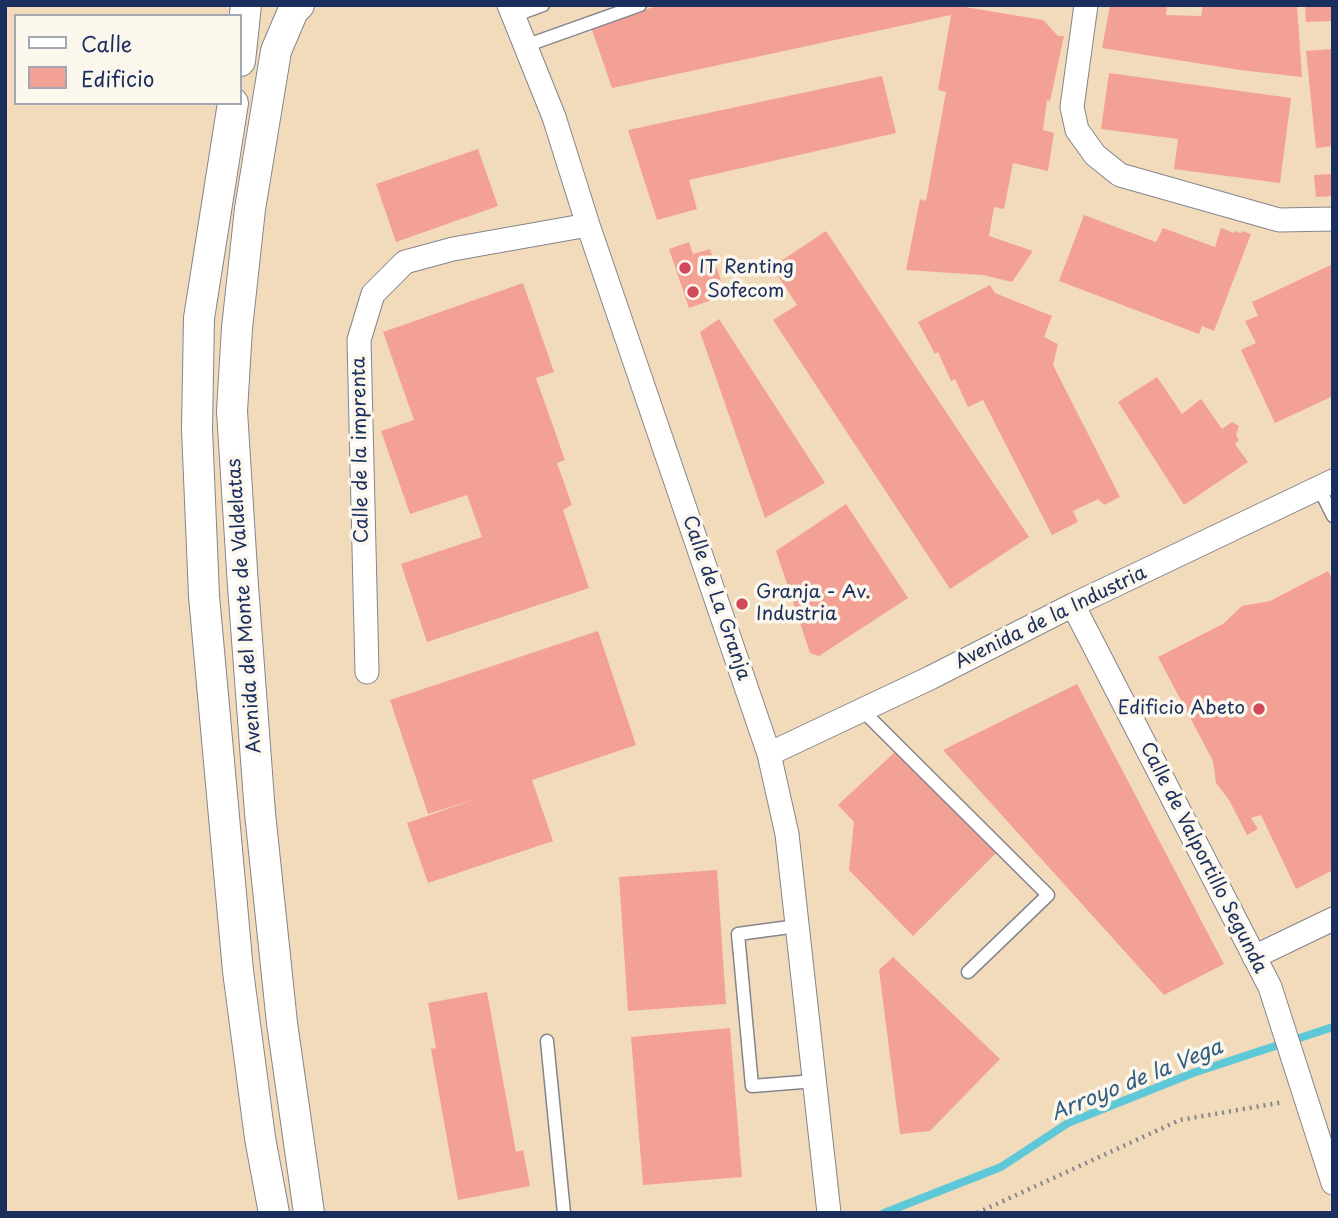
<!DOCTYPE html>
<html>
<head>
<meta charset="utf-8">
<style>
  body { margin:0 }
  #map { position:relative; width:1338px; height:1218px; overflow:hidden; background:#f2dbbb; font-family:"Playpen Sans",sans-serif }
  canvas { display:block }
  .frame { position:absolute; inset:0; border:7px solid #1b2f5e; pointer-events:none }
  .legend { position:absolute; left:14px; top:14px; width:228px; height:91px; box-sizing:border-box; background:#fbf7ec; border:2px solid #a1a7b3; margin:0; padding:9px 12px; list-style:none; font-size:21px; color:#1b2f5e }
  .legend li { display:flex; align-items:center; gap:14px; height:35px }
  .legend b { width:35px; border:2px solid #a1a7b3 }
</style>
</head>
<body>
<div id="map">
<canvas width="1338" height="1218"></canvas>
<div class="frame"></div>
<ul class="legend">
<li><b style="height:9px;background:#fff"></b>Calle</li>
<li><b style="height:19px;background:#f3a195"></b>Edificio</li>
</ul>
</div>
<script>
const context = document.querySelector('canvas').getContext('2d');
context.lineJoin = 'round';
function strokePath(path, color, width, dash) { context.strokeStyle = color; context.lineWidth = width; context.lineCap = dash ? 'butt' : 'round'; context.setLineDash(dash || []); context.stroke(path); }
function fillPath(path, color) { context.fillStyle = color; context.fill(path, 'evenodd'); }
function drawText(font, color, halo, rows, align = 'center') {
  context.font = font + ' "Playpen Sans",sans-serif'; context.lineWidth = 7; context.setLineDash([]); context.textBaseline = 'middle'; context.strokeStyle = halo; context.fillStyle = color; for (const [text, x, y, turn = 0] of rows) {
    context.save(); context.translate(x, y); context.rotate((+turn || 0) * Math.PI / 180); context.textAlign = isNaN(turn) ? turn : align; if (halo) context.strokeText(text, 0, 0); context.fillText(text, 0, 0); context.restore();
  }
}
strokePath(new Path2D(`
  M884,1213L1001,1167L1068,1123L1193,1073L1333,1027`), '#5ec8d9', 8);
fillPath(new Path2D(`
  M660,5H953L1043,20L1058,36H1064L1050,101L1047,100L1043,130L1054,133L1048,171L1013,163L1004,209L994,207L989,236L1033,251L1012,282L983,275L906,270L920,199L926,201L946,92L938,90L951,15L612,88L591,27Z
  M1110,5H1167L1166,15L1201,16L1203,5H1297L1302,77L1240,70L1102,48Z
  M1305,5H1333V21L1306,22Z
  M1333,49V146L1316,148L1306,51Z
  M1109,73L1291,98L1280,183L1174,169L1178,139L1101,129Z
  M882,76L896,133L689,180L697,209L657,220L628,130Z
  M478,149L498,206L396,242L376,184Z
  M1332,174L1333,196L1316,197L1314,175Z
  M1084,215L1156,242L1163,228L1215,247L1221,228L1234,233V231L1241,233L1242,231L1251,234L1214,331L1202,326L1199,334L1059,281Z
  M826,231L1029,537L950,589L773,320L797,305L772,267Z
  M689,242L693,254L710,249L726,295L689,308L669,249Z
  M1333,264V396L1275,423L1241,350L1256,343L1245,321L1258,316L1252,302Z
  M523,283L554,372L536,378L565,460L557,463L572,505L563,510L589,588L427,642L401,564L482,537L467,495L410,514L381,431L414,420L383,332Z
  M990,285L995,293L1052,316L1044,337L1058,344L1053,365L1120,497L1104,505L1098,499L1073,511L1078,522L1052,535L983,400L968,407L955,379L951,381L938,352L935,354L918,322Z
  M719,319L825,483L765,518L700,332Z
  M1157,377L1182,414L1201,399L1222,429L1232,422L1239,426L1236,435L1239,440L1235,444L1248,462L1184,505L1118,402Z
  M846,504L908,598L819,656L810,653L776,551Z
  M1328,571L1333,581V870L1296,889L1261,815L1251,818L1258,829L1247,835L1229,800L1216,783L1213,761L1158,657L1223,624L1242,606L1270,601Z
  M598,631L636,745L532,780L553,841L428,883L407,823L476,799L428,814L390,700Z
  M1077,684L1224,964L1164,995L943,750Z
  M896,751L996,853L913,936L849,870L854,822L838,805Z
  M717,870L726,1004L628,1011L619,877Z
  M893,957L1000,1059L930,1131L900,1134L879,970Z
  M487,992L516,1152L523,1150L530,1186L458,1200L431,1049L436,1048L428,1003Z
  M730,1028L742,1177L643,1185L631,1037Z`), '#f3a195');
const service = new Path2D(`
  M513,16L543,5
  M525,46L640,5
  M1319,488L1333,516
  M862,710L1048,895L968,972
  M797,926L738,934L752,1086L815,1081
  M547,1041L564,1213`);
const minor = new Path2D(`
  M509,5L554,117L588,225L769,754L787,834L829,1213
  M1086,5L1072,107L1077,130L1095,155L1120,175L1279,220L1333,219
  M1073,605L1270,987L1333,1183
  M367,672L359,340L373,294L405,262L453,249L588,225
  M769,754L930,678L1073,605L1333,481
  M1254,957L1333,919`);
const tertiary = new Path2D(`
  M299,5L293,11L276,51L250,209L237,328L232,411L243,586L260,813L282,1023L309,1213
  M240,61L246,5
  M233,103L199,318L197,429L204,596L238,971L260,1138L274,1213`);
strokePath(service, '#86858c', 15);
strokePath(minor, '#86858c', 25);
strokePath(tertiary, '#86858c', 32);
strokePath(new Path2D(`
  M977,1213L1180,1120L1284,1102`), '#86858c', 4.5, [2, 5]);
strokePath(service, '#fff', 12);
strokePath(minor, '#fff', 23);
strokePath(tertiary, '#fff', 30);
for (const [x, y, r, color] of [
  [685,268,7,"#d1495b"],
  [693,292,7,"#d1495b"],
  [742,604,7,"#d1495b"],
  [1259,709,7,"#d1495b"]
]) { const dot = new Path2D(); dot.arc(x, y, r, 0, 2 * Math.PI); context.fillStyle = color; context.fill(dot); strokePath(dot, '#fbf7ec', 2.5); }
drawText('19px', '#1b2f5e', '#fbf7ec', [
  ["IT Renting",699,268],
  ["Sofecom",707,292],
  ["Granja - Av.",756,593],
  ["Industria",756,615],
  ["Edificio Abeto",1245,709,"right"]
], 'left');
drawText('19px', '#1b2f5e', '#fbf7ec', [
  ["Calle de la imprenta",361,450,-91],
  ["Calle de La Granja",716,598,71],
  ["Avenida del Monte de Valdelatas",245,606,-94],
  ["Avenida de la Industria",1051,618,-26],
  ["Calle de Valportillo Segunda",1203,858,63]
]);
drawText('italic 21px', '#2f5d83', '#fbf7ec', [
  ["Arroyo de la Vega",1137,1081,-22]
]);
</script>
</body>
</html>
